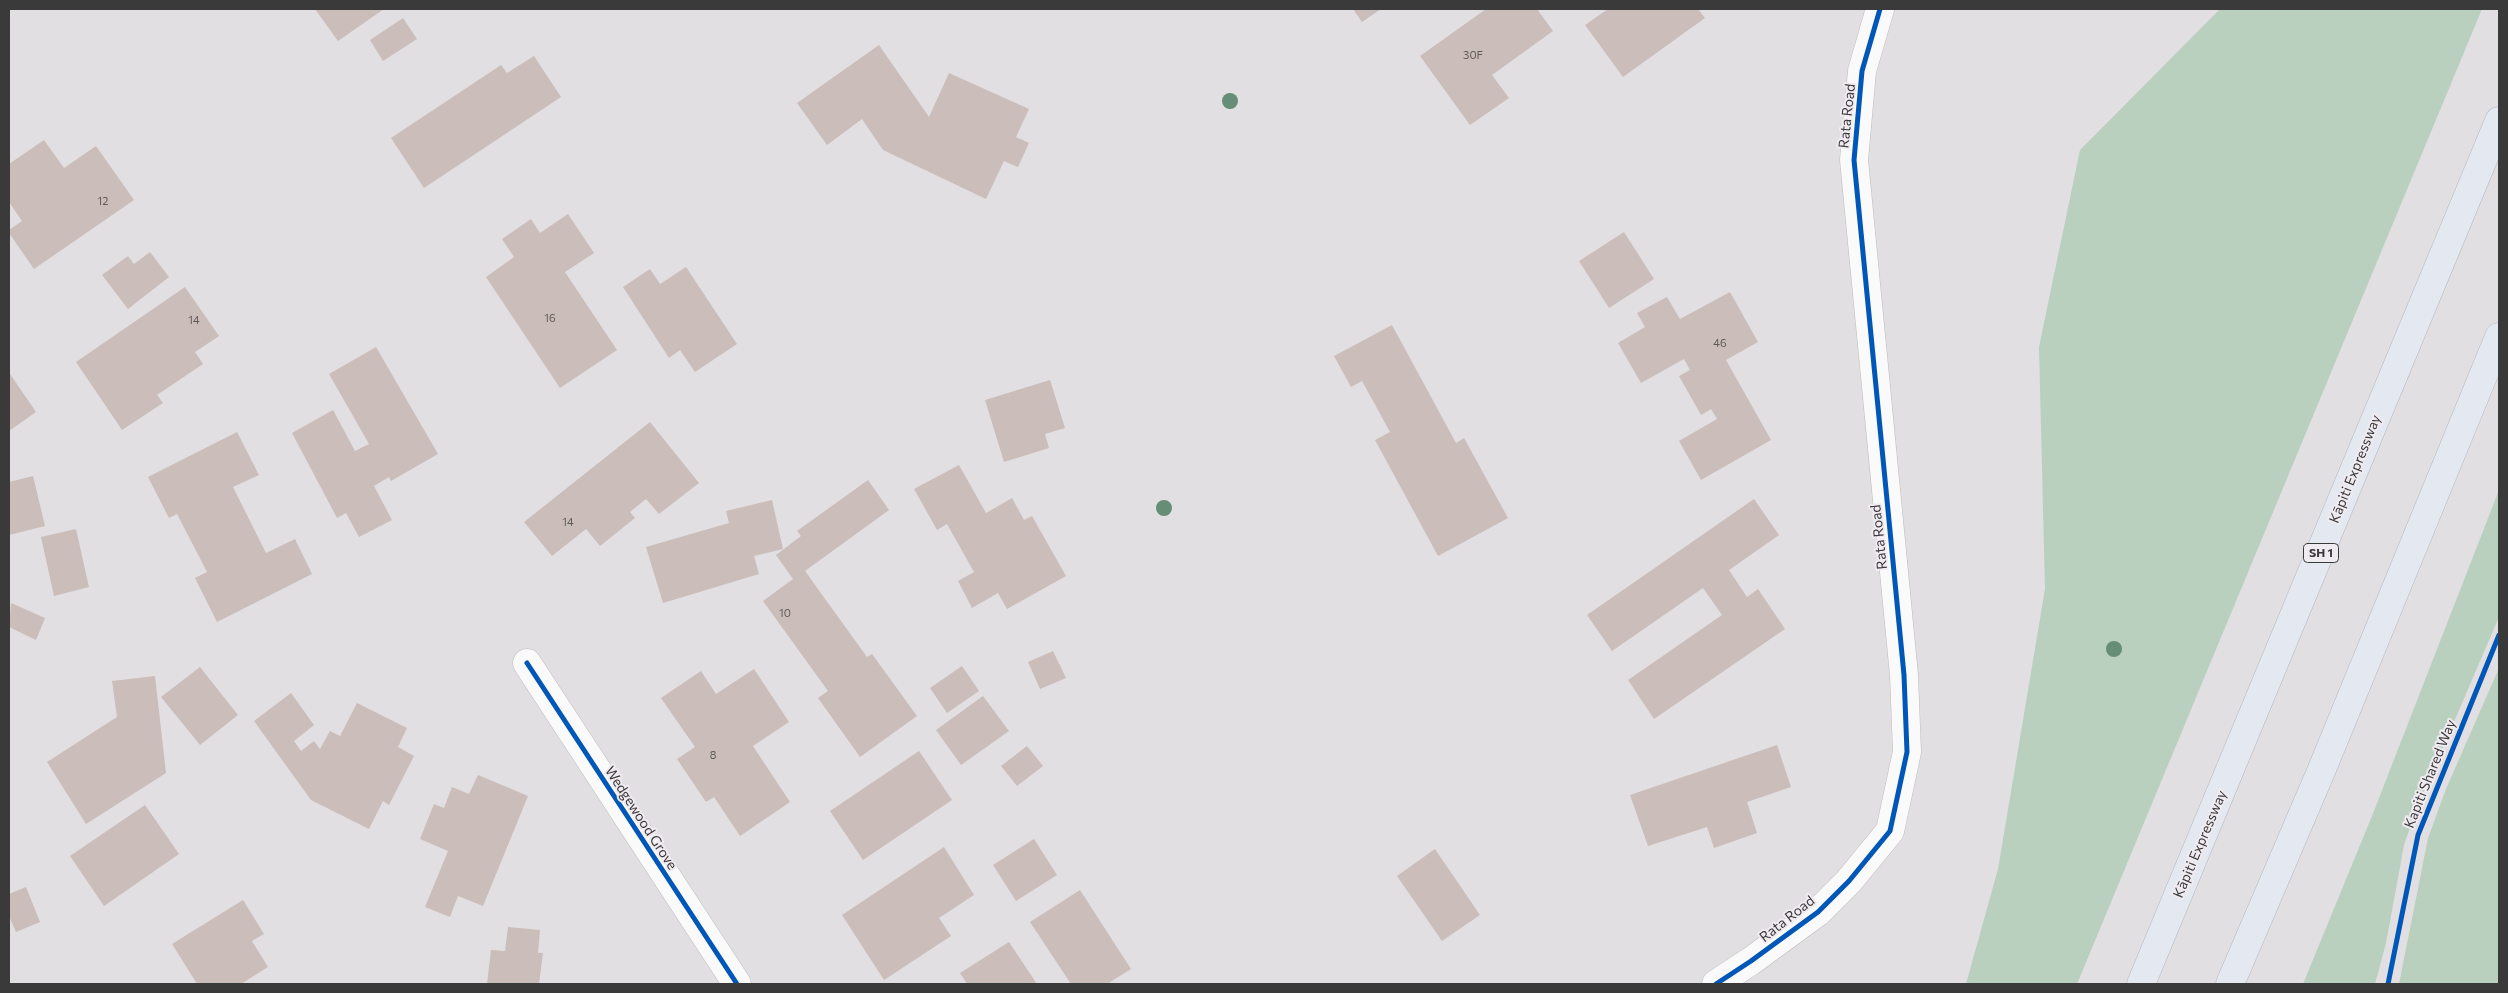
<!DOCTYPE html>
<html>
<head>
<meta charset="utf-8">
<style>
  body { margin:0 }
  #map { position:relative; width:2508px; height:993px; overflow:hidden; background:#e1dfe2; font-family:Commissioner,sans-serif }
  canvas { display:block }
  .frame { position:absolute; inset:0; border:10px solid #3b3a3b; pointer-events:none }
</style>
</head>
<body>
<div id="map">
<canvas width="2508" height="993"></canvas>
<div class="frame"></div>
</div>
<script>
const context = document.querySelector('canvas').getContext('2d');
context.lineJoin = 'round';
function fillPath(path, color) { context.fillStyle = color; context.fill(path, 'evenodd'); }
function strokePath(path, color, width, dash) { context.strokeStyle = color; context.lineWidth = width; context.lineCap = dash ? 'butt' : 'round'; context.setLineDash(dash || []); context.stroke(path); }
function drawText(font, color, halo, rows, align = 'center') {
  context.font = font + ' Commissioner,sans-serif'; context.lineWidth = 4; context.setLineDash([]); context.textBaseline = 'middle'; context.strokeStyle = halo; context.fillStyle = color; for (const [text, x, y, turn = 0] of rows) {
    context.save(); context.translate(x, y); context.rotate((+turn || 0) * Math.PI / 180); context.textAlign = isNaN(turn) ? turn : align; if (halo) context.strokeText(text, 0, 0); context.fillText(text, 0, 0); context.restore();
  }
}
fillPath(new Path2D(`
  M2220,9H2482L2077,984H1966L1998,869L2045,589L2039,347L2080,150Z
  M2499,490V617L2417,808L2404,845L2386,943L2375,984H2303L2372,816Z
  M2499,668V984H2399L2428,838L2446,789Z`), '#b8d0bd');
fillPath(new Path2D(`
  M315,9H384L338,41Z
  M1353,9H1381L1362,22Z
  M1486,9H1537L1553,31L1492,75L1509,98L1470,125L1420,56Z
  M1608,9H1698L1705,18L1623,77L1585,25Z
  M403,18L417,39L383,61L370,40Z
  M879,45L929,117L949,73L1029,109L1016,137L1029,143L1018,167L1004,161L986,199L883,150L862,119L827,145L797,103Z
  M534,56L561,97L424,188L391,138L501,65L507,73Z
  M44,140L64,168L96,146L134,200L34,269L9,233V230L22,221L9,202V164Z
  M568,214L594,253L565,272L617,350L560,388L486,277L514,257L502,239L531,219L540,233Z
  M1624,232L1654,279L1609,308L1579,261Z
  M150,252L169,277L128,309L102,275L128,256L134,264Z
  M686,267L737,344L695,372L680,350L669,358L623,287L650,269L660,284Z
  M185,287L219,336L195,352L203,364L157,395L163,403L122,430L76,362Z
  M1730,292L1758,342L1726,360L1771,440L1701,480L1679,441L1717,419L1711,409L1701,415L1679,376L1690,370L1684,359L1641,383L1618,343L1645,327L1637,313L1667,297L1680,319Z
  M1392,325L1456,443L1464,438L1508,518L1438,556L1375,440L1390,432L1362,381L1351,387L1334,356Z
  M376,347L438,454L391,481L389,477L374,486L392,520L359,537L346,513L337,518L292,433L333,410L355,451L369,444L329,374Z
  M10,374L36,412L9,431V375Z
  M1050,380L1065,428L1045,434L1049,448L1004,462L985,400Z
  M650,422L699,483L659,514L646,499L630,512L635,518L600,546L586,529L552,556L524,522Z
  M237,432L259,475L233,487L266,553L295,539L312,574L217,622L195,578L207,572L177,514L169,518L148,477Z
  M959,465L986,513L1012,498L1024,520L1032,516L1066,576L1007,609L998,593L972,608L958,581L974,572L947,524L937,530L914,489Z
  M33,476L45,526L9,535V482Z
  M868,480L889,510L805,571L867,657L872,654L917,716L860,757L818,698L828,691L763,601L793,579L776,555L801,536L797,531Z
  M1754,499L1779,535L1729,570L1747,597L1758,589L1785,629L1654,719L1628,680L1722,615L1703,588L1612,651L1587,615Z
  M772,500L783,549L754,556L759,574L663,603L646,547L729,523L726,511Z
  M76,529L89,587L54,596L41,537Z
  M11,603L45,618L36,640L9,627Z
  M1053,651L1066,678L1040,689L1028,662Z
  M962,666L979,691L947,713L930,688Z
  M200,667L238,715L200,745L161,697Z
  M754,669L789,722L753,746L790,802L740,836L714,797L706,802L677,759L695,747L661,698L701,671L716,694Z
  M155,676L166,773L86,824L47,762L117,717L112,681Z
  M291,693L314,725L294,741L301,751L314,741L320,749L330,731L340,736L357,703L407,728L398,747L414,756L389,805L383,801L369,829L311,800L254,721Z
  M983,696L1009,731L961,765L936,730Z
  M1777,745L1791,787L1747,802L1757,833L1714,848L1707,827L1648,846L1630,795Z
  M1027,746L1043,766L1017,786L1001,766Z
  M919,751L952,800L863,860L830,811Z
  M478,775L528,796L483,906L458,896L450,917L425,907L448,851L420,839L434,804L444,808L452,787L469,794Z
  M145,805L179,854L104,906L70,856Z
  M1034,839L1057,875L1016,901L993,865Z
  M944,847L974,895L939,918L951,936L884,980L842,915Z
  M1435,849L1480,915L1442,941L1397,876Z
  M26,887L40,922L16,932L9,916V894Z
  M1080,890L1131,969L1107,984H1071L1030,922Z
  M243,900L264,934L252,941L268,967L241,984H197L172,944Z
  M508,927L540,930L538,953H543L539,984H487L491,950L505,951Z
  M1009,942L1037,984H967L960,973Z`), '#cbbdb9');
const minor = new Path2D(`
  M527,663L737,984
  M1716,984L1751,961L1818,912L1849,881L1890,831L1907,752L1904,675L1854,160L1862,71L1880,9`);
const highway = new Path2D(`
  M2141,984L2499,121
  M2230,984L2322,769L2499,337`);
strokePath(minor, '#bdbbbd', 29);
strokePath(highway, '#b3b8c0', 29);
strokePath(minor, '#fafafb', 28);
strokePath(highway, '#e4e8f0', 28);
strokePath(new Path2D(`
  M527,663L737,984
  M1716,984L1751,961L1818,912L1849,881L1890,831L1907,752L1904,675L1854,160L1862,71L1880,9
  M2388,984L2418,835L2499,635`), '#0057b8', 5);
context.fillStyle = '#668d75';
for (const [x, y] of [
  [1230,101],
  [1164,508],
  [2114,649]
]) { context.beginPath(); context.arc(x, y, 8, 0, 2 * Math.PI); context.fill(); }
drawText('11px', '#5f5b5a', null, [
  ["30F",1473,55],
  ["12",103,201],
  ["16",550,318],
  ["14",194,320],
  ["46",1720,343],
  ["14",568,522],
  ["10",785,613],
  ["8",713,755]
]);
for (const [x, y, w] of [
  [2321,553,35]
]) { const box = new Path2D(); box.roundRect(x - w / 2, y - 9.5, w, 19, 4); context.fillStyle = '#f0ebf0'; context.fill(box); strokePath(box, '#3b3a3b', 1); }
drawText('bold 12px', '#3b3a3b', null, [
  ["SH 1",2321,553]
]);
drawText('14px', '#3b3a3b', '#f0ebf0', [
  ["Rata Road",1847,116,-84],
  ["Kāpiti Expressway",2355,469,-68],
  ["Rata Road",1879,537,-96],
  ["Kapiti Shared Way",2430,774,-68],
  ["Wedgewood Grove",641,818,57],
  ["Kāpiti Expressway",2200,844,-67],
  ["Rata Road",1787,919,-38]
]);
</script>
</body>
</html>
